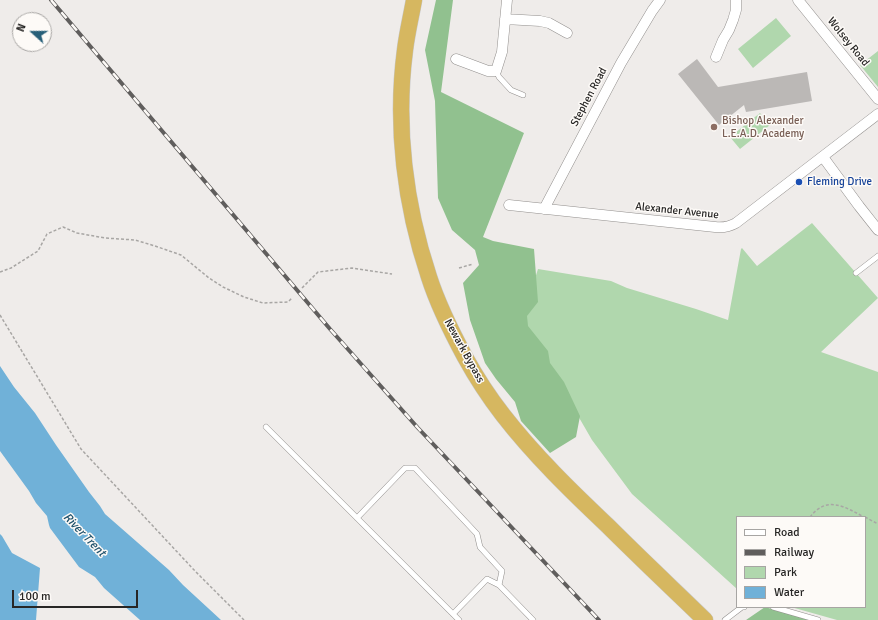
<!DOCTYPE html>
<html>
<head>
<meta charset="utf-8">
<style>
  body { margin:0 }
  #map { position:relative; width:878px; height:620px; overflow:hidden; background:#efecea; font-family:Signika,sans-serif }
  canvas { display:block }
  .legend { position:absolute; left:736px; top:516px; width:130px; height:92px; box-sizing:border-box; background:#fdfaf7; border:1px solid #a7a5a3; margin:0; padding:5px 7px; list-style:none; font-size:12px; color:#272625 }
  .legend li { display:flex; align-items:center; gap:8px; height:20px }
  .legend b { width:20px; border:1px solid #a7a5a3 }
  .north { position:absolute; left:12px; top:12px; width:40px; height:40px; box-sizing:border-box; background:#fdfaf7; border:1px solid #a7a5a3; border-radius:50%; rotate:291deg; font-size:11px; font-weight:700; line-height:16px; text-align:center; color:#272625 }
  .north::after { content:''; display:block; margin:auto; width:14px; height:18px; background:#275f79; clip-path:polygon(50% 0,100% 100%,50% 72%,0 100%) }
  .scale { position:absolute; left:12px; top:590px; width:126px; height:18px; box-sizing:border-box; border:2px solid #272625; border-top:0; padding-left:5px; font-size:12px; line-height:14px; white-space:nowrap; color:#272625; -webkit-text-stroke:3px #fdfaf7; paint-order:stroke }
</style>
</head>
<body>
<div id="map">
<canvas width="878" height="620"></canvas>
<ul class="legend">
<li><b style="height:5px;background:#fff"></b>Road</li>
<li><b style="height:5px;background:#605e5d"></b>Railway</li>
<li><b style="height:11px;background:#b0d7ad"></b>Park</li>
<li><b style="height:11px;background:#70b1d8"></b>Water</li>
</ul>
<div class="north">N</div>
<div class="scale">100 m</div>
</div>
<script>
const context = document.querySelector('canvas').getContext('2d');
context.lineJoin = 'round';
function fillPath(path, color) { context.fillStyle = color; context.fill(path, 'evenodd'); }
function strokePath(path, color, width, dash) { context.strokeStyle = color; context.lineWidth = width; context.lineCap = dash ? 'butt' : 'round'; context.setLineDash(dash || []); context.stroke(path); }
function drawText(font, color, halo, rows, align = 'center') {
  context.font = font + ' Signika,sans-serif'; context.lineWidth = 3; context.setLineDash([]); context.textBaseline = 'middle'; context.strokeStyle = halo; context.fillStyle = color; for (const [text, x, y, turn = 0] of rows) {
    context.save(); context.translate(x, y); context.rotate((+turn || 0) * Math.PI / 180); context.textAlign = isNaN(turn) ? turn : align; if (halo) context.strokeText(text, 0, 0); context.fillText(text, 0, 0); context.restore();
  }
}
fillPath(new Path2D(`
  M776,18L791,36L753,68L738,49Z
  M878,51V87L860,65Z
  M760,113L770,125L740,149L730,137Z
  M812,223L878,298L821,352L878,372V620H837L791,607H865V517H737V589L632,494L592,440L522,319L538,269L611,281L627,288L696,309L728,320L741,249L742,248L757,266Z`), '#b0d7ad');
fillPath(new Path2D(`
  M436,0H453L441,92L524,133L483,237L493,241L534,249L538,302L527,316L528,326L548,351L550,363L564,382L580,416L576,437L550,453L521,421L515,402L496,379L485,363L470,320L463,283L479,265L475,250L452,230L438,198L435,101L425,50Z
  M765,607L809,620H746Z`), '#91c18f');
fillPath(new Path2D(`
  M0,366L14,387L35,413L56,445L89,492L100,506L105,514L169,570L183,585L221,620H140L104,588L95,577L79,567L50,528L49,525L47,516L36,503L29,491L0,451Z
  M0,534L2,536L12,553L40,568L36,620H0Z`), '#70b1d8');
fillPath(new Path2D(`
  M697,59L718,87L807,72L812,101L746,112L744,105L719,125L678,74Z`), '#bbb8b6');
const service = new Path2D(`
  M496,71L499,77L511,90L523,95
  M856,273L878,256
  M266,427L459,620
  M357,518L405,468H415L477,534L480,547L502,571L499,585L533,620
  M773,607L818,620
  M453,614L487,579L499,585
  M725,620L742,607H744`);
const minor = new Path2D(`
  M798,0L878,99
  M505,19L540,21L549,23L567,33
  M716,57L723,40L729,30L733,20L736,10V0
  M456,59L488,71H496L502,52L507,0
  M823,157L859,206L878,230
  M509,205L715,227C723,228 729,227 736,223L878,114
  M544,209L621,63L652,11L660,0`);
const trunk = new Path2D(`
  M414,0C411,17 407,33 405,50C395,126 405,205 429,277C438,305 451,331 465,357C476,377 489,397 503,415C534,455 571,491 608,526C640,558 673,589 705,620`);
strokePath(service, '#928f8d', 6);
strokePath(minor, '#928f8d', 11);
strokePath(trunk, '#c7c7c6', 17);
strokePath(new Path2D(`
  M459,268L473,264
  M0,272L11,268L38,251L47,234L63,227L77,233L105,238L135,240L155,246L181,255L209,278L223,287L244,297L263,303L288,302L292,298
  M302,288L318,272L352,268L392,274
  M0,315L81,449L195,571L244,620
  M810,517C827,495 845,507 864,517
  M865,517L878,524`), '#a8a6a4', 1.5, [3, 2]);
strokePath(service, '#fff', 5);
strokePath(minor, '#fff', 10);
strokePath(trunk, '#d6b760', 16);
const rail = new Path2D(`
  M51,0L330,329L418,428L599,620`);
strokePath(rail, '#605e5d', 4);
strokePath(rail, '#fdfaf7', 2.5, [8]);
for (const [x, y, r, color] of [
  [714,127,4,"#8d6e63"],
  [799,182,4,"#1a4fb4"]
]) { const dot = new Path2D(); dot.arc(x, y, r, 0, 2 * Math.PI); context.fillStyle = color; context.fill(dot); strokePath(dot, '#fdfaf7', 1.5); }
drawText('11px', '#272625', '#fdfaf7', [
  ["Wolsey Road",848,42,51],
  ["Stephen Road",589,97,-62],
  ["Alexander Avenue",677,211,6],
  ["Newark Bypass",464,351,61]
]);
drawText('11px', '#785e54', '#fdfaf7', [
  ["Bishop Alexander",722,121],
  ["L.E.A.D. Academy",722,134]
], 'left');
drawText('11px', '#164399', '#fdfaf7', [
  ["Fleming Drive",807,182]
], 'left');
drawText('italic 12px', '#1e516c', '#fdfaf7', [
  ["River Trent",84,535,46]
]);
</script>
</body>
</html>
